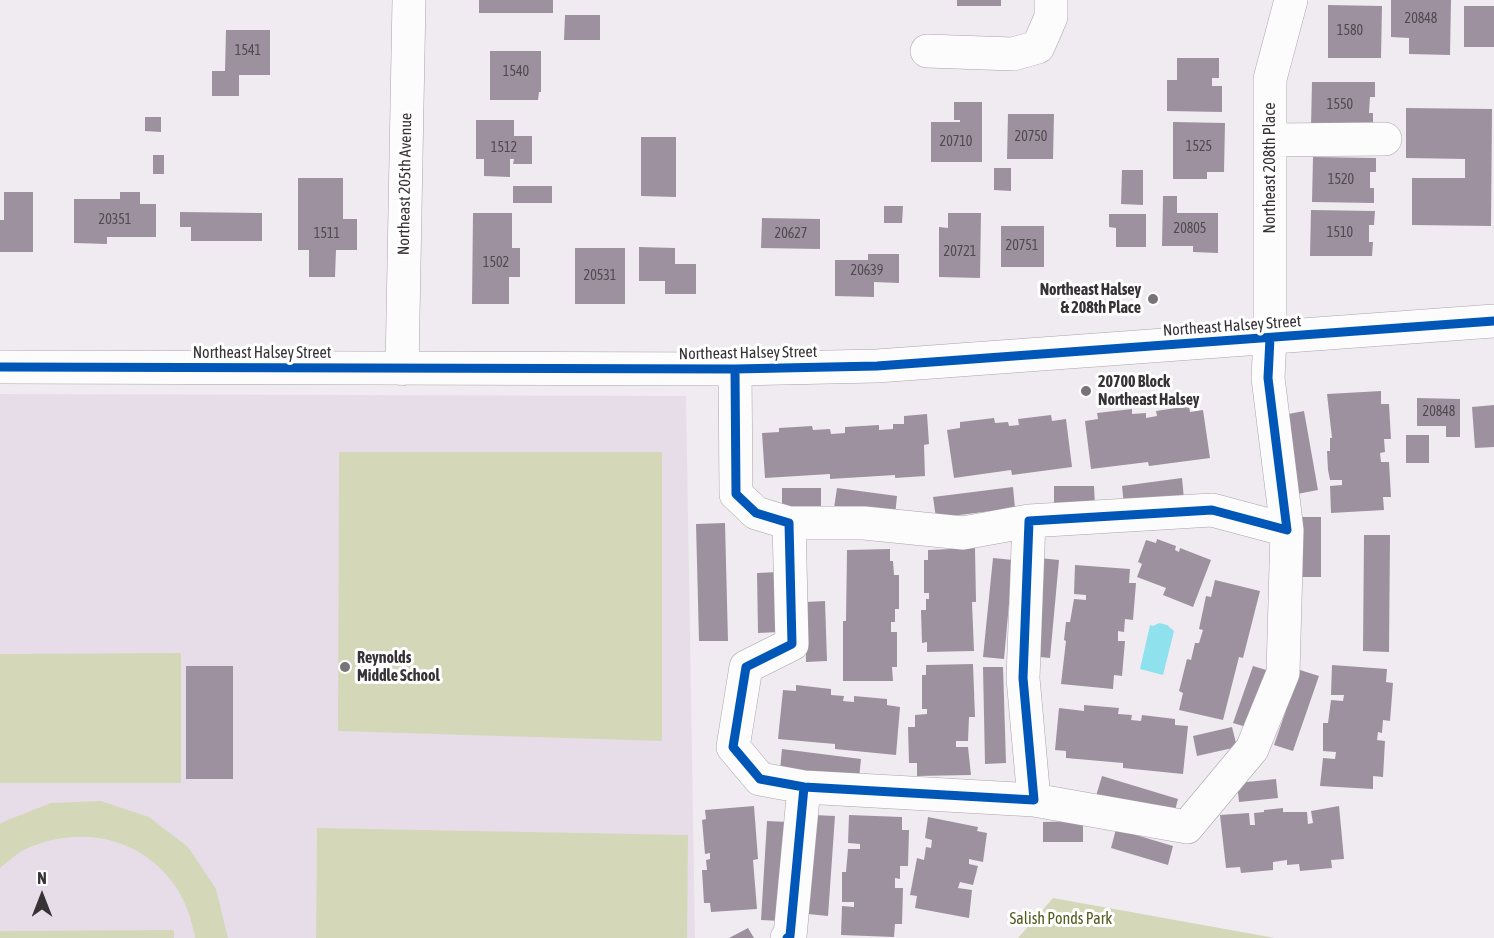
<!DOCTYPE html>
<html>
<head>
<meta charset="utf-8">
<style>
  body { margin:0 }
  #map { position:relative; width:1494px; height:938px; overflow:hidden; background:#f0ebf1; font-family:"Asap Condensed",sans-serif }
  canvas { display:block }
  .north { position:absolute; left:12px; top:866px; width:60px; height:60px; -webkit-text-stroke:4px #fff; paint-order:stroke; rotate:0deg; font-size:16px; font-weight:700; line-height:24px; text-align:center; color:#363236 }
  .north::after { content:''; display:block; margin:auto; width:21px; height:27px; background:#363236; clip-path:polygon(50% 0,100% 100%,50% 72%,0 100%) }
</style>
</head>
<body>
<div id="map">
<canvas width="1494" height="938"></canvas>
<div class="north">N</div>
</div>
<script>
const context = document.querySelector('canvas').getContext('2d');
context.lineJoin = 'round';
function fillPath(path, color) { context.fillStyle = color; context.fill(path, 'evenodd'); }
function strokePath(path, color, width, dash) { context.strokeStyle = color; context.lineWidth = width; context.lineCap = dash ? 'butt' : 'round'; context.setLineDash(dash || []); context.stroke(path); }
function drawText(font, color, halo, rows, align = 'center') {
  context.font = font + ' "Asap Condensed",sans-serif'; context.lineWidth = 6; context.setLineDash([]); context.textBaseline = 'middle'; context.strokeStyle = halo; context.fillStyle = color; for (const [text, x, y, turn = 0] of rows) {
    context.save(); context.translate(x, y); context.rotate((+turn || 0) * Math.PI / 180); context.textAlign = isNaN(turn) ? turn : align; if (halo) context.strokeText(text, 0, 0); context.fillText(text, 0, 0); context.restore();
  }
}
fillPath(new Path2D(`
  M0,394L686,396L695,938H0Z`), '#e7dde8');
fillPath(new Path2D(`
  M339,452H662V741L338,731Z
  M181,653V783H0V654Z
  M101,801L149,817L188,847L216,889L228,938H195C183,857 105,816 30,847C19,851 9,861 0,868V824L5,821L51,803Z
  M317,828L688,835L687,938H316Z
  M1053,898L1275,938H1018Z
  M174,930V938H0V931Z`), '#d4d8b9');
fillPath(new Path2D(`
  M1159,623L1167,625L1174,631L1163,675L1140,669L1150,625L1153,626Z`), '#8fe1ee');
fillPath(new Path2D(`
  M479,0H553V13H479Z
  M957,0H1001V6H957Z
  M1391,0H1451L1450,55L1409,54V38L1391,37Z
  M1328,5L1382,6L1381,58H1328Z
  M1464,6H1494V47H1464Z
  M565,15H600V40H564Z
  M226,30H270V75H239V96H212V71H225Z
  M490,51H541V92H539L538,100H490Z
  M1177,58H1219V78H1212V86H1222V112L1167,111V80H1177Z
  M1312,82H1375V97H1370L1369,113H1373V128L1311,127Z
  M954,102H982V162H931V122H960V120H954Z
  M1406,108L1492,109L1491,226L1412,225V178H1465V159L1406,158Z
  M1008,114H1054L1053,159H1007Z
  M145,117H161V132L145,131Z
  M476,120H514V136H532V164H513L514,159H510V177L484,176V159H476Z
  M1173,122L1225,123L1224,172H1207V179H1173Z
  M641,137H676V197L641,196Z
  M153,155H164V174H153Z
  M1313,157L1376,158V172H1370V188H1374V203L1312,202Z
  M994,168H1011V191L994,190Z
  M1122,170H1143V205L1121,204Z
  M298,178H343V219H357V250H336L335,277H309V250H298Z
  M513,186H552V203H513Z
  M4,192H33V252H0V220H4Z
  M120,192H140V204H156V237H107V244L74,243V199H120Z
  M1163,196H1177V213H1218V253L1193,252V246H1162Z
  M884,206H903L902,223H884Z
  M1311,210L1375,211L1374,225H1369V242H1373L1372,256H1310Z
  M180,212L262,213V241H191V227H180Z
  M473,213H512V248H520V277H509V304H472Z
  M948,213H981L980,278L939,277V227L948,228Z
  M1109,214H1146V247H1116V228L1109,227Z
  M762,218L820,219V249L761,248Z
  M1001,226H1044V267H1001Z
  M639,247L675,248V264H696V294H665V281H639Z
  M575,248H625V304H575Z
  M868,254H899V283L874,282V297L835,296V260H868Z
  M1381,391V404H1389L1391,439H1384L1385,452L1380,453L1381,462H1389L1391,497H1383L1384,510L1331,513L1330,486L1342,485V480H1330L1328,470L1327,451H1330V438H1332L1327,394Z
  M1417,398L1460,399V437H1446V426H1417Z
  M1494,405V447L1475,448L1472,407Z
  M1189,406L1190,412L1203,410L1210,458L1149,466L1148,462L1091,469L1085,421L1098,419L1097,413L1132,409V414L1146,413V418L1157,416L1156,411Z
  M1304,411L1318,490L1297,494L1283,415Z
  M927,414L929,444L924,445L925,476L895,478V475L830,479V474L765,478L762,433L779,432V428L812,426L813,430L830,429L831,434L845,433V427L879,425V430L893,429V424H904V416Z
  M1051,415L1052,421L1066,419L1072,467L1012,475L1011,470L954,478L947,430L960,428V422L994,418L995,423L1008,422L1009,426L1019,425L1018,419Z
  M1406,435H1429V463H1406Z
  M1182,478L1184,499L1124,506L1122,486Z
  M1054,486H1094L1095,506L1054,507Z
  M1013,487L1015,508L936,518L933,497Z
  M782,488H821V509H782Z
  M837,488L897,496L895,516L834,508Z
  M1300,517H1321V577H1301Z
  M725,523L728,641H699L696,524Z
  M1364,535H1390L1389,652L1363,651Z
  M1157,539L1176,546L1175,550L1179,552L1180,548L1211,560L1193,607L1163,595L1166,588L1137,577L1142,564L1138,562L1146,540L1156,543Z
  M975,548L976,602H972L974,651L927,652V642L922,643L921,610H926V599H929V593H924V560H928V550Z
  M890,549V561H893L894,575H899V609H895V622H891V632H897V667H892L893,681H843V621H846L847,550Z
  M993,558L1013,560L1004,659L983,657Z
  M1039,558L1059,560L1050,658L1030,656Z
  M1075,565L1130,569L1129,583H1136L1133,620L1125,619L1124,632L1118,631V641H1125L1122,676L1114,675L1113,689L1061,684L1066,641L1064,640L1066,622H1070L1074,599L1086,600V595L1074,594Z
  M778,572L779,632L758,633L757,573Z
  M1215,580L1260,591L1243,658L1239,657L1223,720L1179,710L1183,693L1179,691L1187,659L1191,660L1195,643H1199L1203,630L1199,629L1206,596L1211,597Z
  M825,601L827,661L806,662L805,602Z
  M973,664L975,717H969L968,741H956V747H968L971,775L917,776V763H909L908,727H915V715L927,714V709H922V675H926V665Z
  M1332,665L1387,669L1386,682L1393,683L1390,721L1383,720L1382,733L1378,732L1377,740L1385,741L1383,777L1373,776V789L1320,786L1323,758L1335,759L1336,752L1323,751V723H1328L1331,700L1343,701L1344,695H1331Z
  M186,666H233V779H186Z
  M1253,666L1273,672L1253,729L1233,723Z
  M983,667H1003L1006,763L985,764Z
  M1300,670L1319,676L1293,751L1274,745Z
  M796,685L831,689V695L844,696L843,701L854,702V696L887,699V705L900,707L896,755L835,749V744L778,739L783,690L796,691Z
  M1084,705L1119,708L1118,714L1132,715L1131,720L1141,721L1142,715L1175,719V725L1188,726L1183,774L1123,768V763L1066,758V751L1055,750L1059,708L1084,711Z
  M1232,727L1237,747L1197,756L1193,736Z
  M782,749L861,759L859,779L780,770Z
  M1102,776L1178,799L1173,818L1096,796Z
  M1276,779L1278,798L1239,802L1237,783Z
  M754,806L758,859L753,860L757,909L711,912L710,903H704L702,870H707L706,860L710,859V853L705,854L702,820L706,819L705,810Z
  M1339,806L1344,859L1331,860L1332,868L1300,871L1299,864L1287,865V860L1273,862V870L1241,873L1240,867L1226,868L1220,815L1249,813L1250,825H1255L1254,813L1264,812V810L1283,808V812H1307L1308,824L1313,823L1311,811Z
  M814,815L835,816L828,916L808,914Z
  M849,815L902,817V830H909L908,866H900V879L895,878V888H903L902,924H895L894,937L841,935L842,906L854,907V902H842V872H846L848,849H860V844L848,843Z
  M928,817L978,827L977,831L987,833L983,862L969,859V864L978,866L973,885L960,882L958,888L972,890L969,918L915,908L917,896L910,895L917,858L924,860L926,847L931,848L932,840L925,838Z
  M767,821L788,822L781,921L761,920Z
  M1083,821V842H1043V822Z
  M1116,829L1173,846L1168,865L1111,848Z
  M748,928L754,938H729Z`), '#9d91a0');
const minor = new Path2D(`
  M927,51L1013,54L1038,47L1051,17V0
  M1270,140L1385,139
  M0,367L735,369L877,366L1494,321
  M402,369L409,0
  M735,369L736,494L756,513L789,523L792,644L746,667L733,747L760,779L804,787L1034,800L1023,678L1029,521L1212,510L1287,530L1268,378L1270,338V79L1291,0
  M789,523H864L963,533L1029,521
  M1034,800L1187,827L1252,749L1283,673L1287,530
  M787,938L790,936L804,787`);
strokePath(minor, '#a8a4a8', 34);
strokePath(minor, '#fdfcfd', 33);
strokePath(new Path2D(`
  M0,367L735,369L877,366L1494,321
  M735,369L736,494L756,513L789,523L792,644L746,667L733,747L760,779L804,787L1034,800L1023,678L1029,521L1212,510L1287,530L1268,378L1270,338
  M787,938L790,936L804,787`), '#0057b8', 9);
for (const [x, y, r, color] of [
  [1153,299,6,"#777377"],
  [1086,391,6,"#777377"],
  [345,667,6,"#777377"]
]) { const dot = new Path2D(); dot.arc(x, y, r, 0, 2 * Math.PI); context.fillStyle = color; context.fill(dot); strokePath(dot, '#fff', 2); }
drawText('14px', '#504a50', null, [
  ["20848",1421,19],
  ["1580",1350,31],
  ["1541",248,51],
  ["1540",516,72],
  ["1550",1340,105],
  ["20750",1031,137],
  ["20710",956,142],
  ["1525",1199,147],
  ["1512",504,148],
  ["1520",1341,180],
  ["20351",115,220],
  ["20805",1190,229],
  ["1510",1340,233],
  ["1511",327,234],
  ["20627",791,234],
  ["20751",1022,246],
  ["20721",960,252],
  ["1502",496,263],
  ["20639",867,271],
  ["20531",600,276],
  ["20848",1439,412]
]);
drawText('16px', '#363236', '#fff', [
  ["Northeast 208th Place",1270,168,-90],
  ["Northeast 205th Avenue",405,184,-89],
  ["Northeast Halsey Street",1232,326,-4],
  ["Northeast Halsey Street",262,353],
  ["Northeast Halsey Street",748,353,-1]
]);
drawText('bold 16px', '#363236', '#fff', [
  ["Northeast Halsey",1141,290,"right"],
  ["& 208th Place",1141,308,"right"],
  ["20700 Block",1098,382],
  ["Northeast Halsey",1098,400],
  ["Reynolds",357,658],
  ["Middle School",357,676]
], 'left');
drawText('16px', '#535b1f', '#fff', [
  ["Salish Ponds Park",1061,919]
]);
</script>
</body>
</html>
